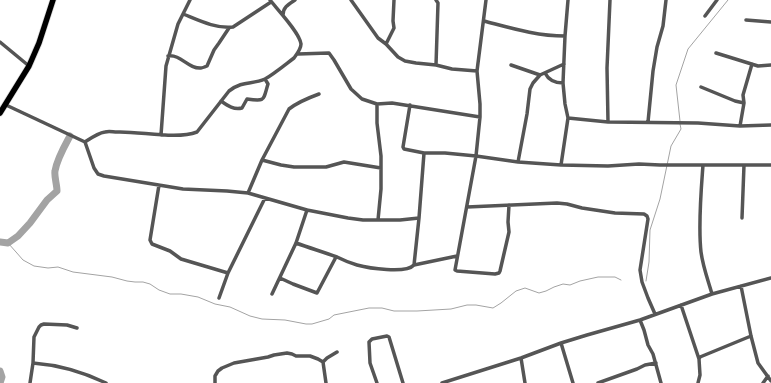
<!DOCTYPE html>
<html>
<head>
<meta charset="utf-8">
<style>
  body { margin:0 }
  canvas { display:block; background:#fff }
</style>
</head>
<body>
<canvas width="771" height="383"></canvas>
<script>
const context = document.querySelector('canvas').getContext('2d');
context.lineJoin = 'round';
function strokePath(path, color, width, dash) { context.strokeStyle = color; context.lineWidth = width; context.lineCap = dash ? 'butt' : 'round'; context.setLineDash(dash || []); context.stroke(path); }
strokePath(new Path2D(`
  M680,121L676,85L688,49L728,0
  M8,243L16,252L23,260L34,266L48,268L58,267L73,272L112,277L127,281L135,282H143L150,284L159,290L170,294H181L198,297L215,304L230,307L250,316L262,319L285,320L306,324H312L329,319L334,315L369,308H382L394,311H417L451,309L467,305H476L493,308L501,303L516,291L525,288L539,293L546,291L554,287L563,284L570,285L580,281L598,277H615L621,280
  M646,281L649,262L650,230L660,199L671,146L681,129L680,124`), '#a3a3a3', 1);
strokePath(new Path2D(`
  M0,242L8,243L18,236L30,223L47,200L57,191C57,185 54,176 55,171C57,159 64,147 70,136
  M0,371L2,377L0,383`), '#a3a3a3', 7);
const primary = new Path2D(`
  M0,113L29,66L39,43L53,0`);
strokePath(primary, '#dbdbdb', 7);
strokePath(new Path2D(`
  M351,0L378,38L386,44L398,57L405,61L416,63L436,65L452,69L477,71
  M436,0L438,3L436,65
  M486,0L477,71L480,104V117L476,156L455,270L457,271L495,274L499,273L500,271L509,232L508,222L509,205
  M183,14C198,20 216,29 233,27L271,2
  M283,15C283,7 289,4 295,0
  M705,16L717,0
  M746,20L771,22
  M484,21C511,28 537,36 565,36
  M0,42L29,66
  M386,44L394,28L393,21L394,0
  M716,53L758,66L771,65
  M298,54L329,53L334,60L351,89L362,99L377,104L392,103L480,117
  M168,56C181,54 188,69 201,68C202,68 207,66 207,66L214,50L219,43L229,28
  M511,65L540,75
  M545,73C549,81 555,83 563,83
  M701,87L735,101L744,103
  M221,101C228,106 234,110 242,108L247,99C266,102 263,100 268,84L265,79
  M377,104V123L381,156V189L378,220
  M6,105L85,142L94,168L98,174L104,176L183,189L227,191L248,193L307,210L348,218L363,220H400L419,218
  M410,105L403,147L404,149L424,153H445L476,156L518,162L561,165L608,166L639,164L660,165H771
  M568,118L608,122L698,123L740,126L771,125
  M608,122L607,68L610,0
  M648,122L653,71L657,47L663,26L666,0
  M740,126L744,103L743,95L752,64
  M161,135L166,66L178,24L190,0
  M85,142C91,138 98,133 105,132C109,131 113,132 117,132C140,131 176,140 197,132L229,91C243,80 252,85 265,79C274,74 286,64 294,58C297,54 301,49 301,44C300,33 277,9 270,0
  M262,160L281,165L294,167H326L344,162L381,168
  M518,162L527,114L530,89L533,83L540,75L564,64
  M561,165L568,118L565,104L563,83L565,36L568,0
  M703,165C701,192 698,225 701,252C703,267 708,280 712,294
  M159,185L150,240L152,244L170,251L181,259L228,273
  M248,193L262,160L289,109C298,102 308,98 319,94
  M467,207L557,203L567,204L582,208L615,213L644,214L647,216L648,219L640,270L642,282L648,298L655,314
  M742,218L744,165
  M296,243C310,248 323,252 337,257C343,260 350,263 357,265C368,268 406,274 414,265L457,256
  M414,265L419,218L424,153
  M280,278L293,284L317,293L336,257
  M741,286L751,336L758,363L771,381
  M272,294L296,243L307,210
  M219,298L228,273L265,198
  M681,305L699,359
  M640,320L644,330L648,345L653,354L661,383
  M561,343L573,383
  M521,358L525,383
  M33,363C59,365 83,372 106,383
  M30,383L33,363L34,337L39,327L41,325L44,324L67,325L77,328
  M215,383V376L218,371L222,368L234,363L268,357L274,355L287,353L292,354L296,356H310L318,359L323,362
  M326,383L323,362L327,358L337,352
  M377,383L370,363L369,342L372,339L387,336L389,337L403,383
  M442,383L521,358L561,343L587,335L640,320L712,294L771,278
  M598,383L637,369L645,365L656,363
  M698,383L700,375L699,359L700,357L751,336
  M763,383L768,376`), '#555', 3.5);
strokePath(primary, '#000', 5.5);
</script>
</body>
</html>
